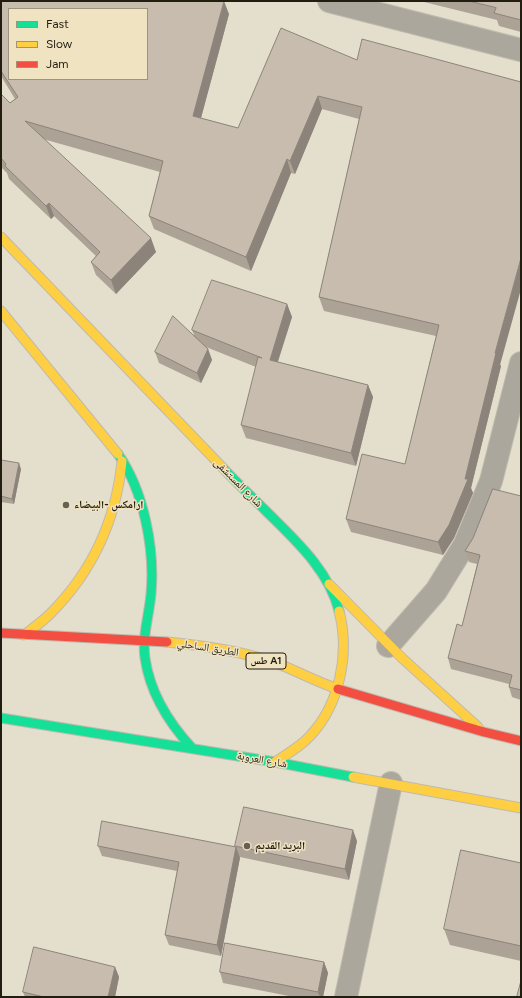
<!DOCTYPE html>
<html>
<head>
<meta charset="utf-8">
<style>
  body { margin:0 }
  #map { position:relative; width:522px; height:998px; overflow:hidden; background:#e4decc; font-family:Figtree,sans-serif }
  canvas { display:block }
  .frame { position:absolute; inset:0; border:2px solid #211d10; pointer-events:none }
  .legend { position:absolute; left:8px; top:8px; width:140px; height:72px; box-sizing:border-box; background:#efe3c2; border:1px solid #9d947b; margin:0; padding:5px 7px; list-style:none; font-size:12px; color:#211d10 }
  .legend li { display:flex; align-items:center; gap:8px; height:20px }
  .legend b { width:20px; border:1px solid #9d947b }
</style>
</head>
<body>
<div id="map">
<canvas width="522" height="998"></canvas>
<div class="frame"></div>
<ul class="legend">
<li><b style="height:5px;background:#16e098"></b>Fast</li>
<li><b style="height:5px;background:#ffcf43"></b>Slow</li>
<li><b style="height:5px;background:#f24e42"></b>Jam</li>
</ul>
</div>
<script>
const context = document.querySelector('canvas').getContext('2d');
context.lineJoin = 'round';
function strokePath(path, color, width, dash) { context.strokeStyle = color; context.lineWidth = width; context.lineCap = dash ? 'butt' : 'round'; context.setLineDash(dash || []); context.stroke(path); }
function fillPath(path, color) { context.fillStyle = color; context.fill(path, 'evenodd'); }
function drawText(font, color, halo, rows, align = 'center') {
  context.font = font + ' Figtree,"Noto Naskh Arabic",sans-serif'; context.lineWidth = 3; context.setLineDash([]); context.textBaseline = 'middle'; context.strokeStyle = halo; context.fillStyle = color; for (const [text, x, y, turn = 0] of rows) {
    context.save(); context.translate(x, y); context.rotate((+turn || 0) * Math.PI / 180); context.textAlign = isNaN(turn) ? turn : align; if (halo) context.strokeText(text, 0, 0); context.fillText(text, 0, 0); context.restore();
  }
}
const street = new Path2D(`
  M329,1L521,50
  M388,646L436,591L465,544L491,481L521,363
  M346,997L391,783`);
const fast = new Path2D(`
  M118,454C144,491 155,549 151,594C149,616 142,636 145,658C150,693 168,722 192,748
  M223,468C237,483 252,497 266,511C295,540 329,570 339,611
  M1,718L275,762L353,777`);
const slow = new Path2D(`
  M1,237L223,468
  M1,311L118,454
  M329,584L402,658L478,727
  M24,635C33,628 42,622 50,614C92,572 116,520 122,461
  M167,642C200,645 245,652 276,663C297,671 317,682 338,689
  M275,762C287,754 300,747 310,736C340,704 350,653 339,611
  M353,777L521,808`);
const jam = new Path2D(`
  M1,633L167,642
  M338,689L484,732L521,741`);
strokePath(street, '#bfbaad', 24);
strokePath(fast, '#bfbaad', 11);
strokePath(slow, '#bfbaad', 11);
strokePath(jam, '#bfbaad', 11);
strokePath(street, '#aba79d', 22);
strokePath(fast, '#16e098', 9);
strokePath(slow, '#ffcf43', 9);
strokePath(jam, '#f24e42', 9);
fillPath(new Path2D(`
  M1,1L229,14L201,118L238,128L357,60L501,366L471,488L473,493L454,538L443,555L351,532L346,519L405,464L436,336L324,311L319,297L359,119L322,109L295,174L291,173L251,271L154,229L149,216L160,172L43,139L156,252L116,294L96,275L91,262L96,256L54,216L51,219L9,179L7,173L1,167V94L10,103L15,99L1,76Z
  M420,1H521V32L499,26L497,20Z
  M287,304L292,317L278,362L368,385L373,397L356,466L246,438L241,425L256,367L206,347L208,349L212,360L201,383L159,363L155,352L194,335L192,330Z
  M1,460L21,469L14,504L1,502Z
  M521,496V700L512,697L509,687V684L451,669L448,658L462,626L477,564L469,562L465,551Z
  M357,841L349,880L240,857L221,956L169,945L165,935L177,871L102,856L98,846L235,847Z
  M521,863V961L450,945L444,929Z
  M324,962L328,973L323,997H294L223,983L220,972Z
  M115,967L119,977L115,997H25L23,992Z`), '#aca296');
fillPath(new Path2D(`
  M224,1L229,14L198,129L193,116Z
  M318,96L322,109L295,174L290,161Z
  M287,159L291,173L251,271L246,257Z
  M49,203L54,216L51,219L46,206Z
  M151,238L156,252L116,294L111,280Z
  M521,258V289L500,365L501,366L471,488L473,493L454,538L443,555L438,542L465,479L495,353Z
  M287,304L292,317L274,373L270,360Z
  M208,349L212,360L201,383L197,373Z
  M368,385L373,397L356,466L351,453Z
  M19,463L21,469L14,504L12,499Z
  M353,830L357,841L349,880L345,869Z
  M236,847L240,858L221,956L217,945Z
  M324,962L328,973L323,997H320L318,992Z
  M115,967L119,977L115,997H108Z`), '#8c847a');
const building = new Path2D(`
  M1,1H224L193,116L238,128L281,28L357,60L362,39L521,82V258L495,353H496L465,479H468L449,525L438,542L346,519L362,454L405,464L439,325L319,297L362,107L318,96L290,161L287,159L246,257L149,216L163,161L25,121L151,238L111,280L91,262L100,252L49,203L46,206L5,166L6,164L1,158V94L10,103L18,97L1,71ZM9,9H147V79H9Z
  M469,1H521V20L494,13L496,8Z
  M212,280L287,304L270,360L368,385L351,453L241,425L258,357L262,358L192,330Z
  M173,316L208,349L197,373L155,352Z
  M1,460L19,463L12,499L1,496Z
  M493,489L521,496V690L509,687L512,675L448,658L457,624L462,626L480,555L465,551L473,538Z
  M244,807L353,830L345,869L235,846Z
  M102,821L236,847L217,945L165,935L179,862L98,846Z
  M461,850L521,863V946L444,929Z
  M225,943L324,962L318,992L220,972Z
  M34,947L115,967L108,997H44L23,992Z
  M521,981V997H517Z`);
fillPath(building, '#c8bcae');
strokePath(building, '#8c847a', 1);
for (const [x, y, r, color] of [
  [66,505,4,"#656152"],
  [247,846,4,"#656152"]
]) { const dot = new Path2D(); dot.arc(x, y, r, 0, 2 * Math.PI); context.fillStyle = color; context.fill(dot); strokePath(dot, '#efe3c2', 1.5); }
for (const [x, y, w] of [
  [266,661,40]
]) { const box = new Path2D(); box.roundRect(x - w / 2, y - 8, w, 16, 3); context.fillStyle = '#efe3c2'; context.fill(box); strokePath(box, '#211d10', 1); }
drawText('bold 10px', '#211d10', null, [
  ["طس A1",266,661]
]);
drawText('11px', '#211d10', '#efe3c2', [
  ["شارع المستشفى",238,483,45],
  ["الطريق الساحلي",208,648,9],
  ["شارع العروبة",262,760,10]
]);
drawText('bold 11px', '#211d10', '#efe3c2', [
  ["ارامكس -البيضاء",74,505],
  ["البريد القديم",255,846]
], 'left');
</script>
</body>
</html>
